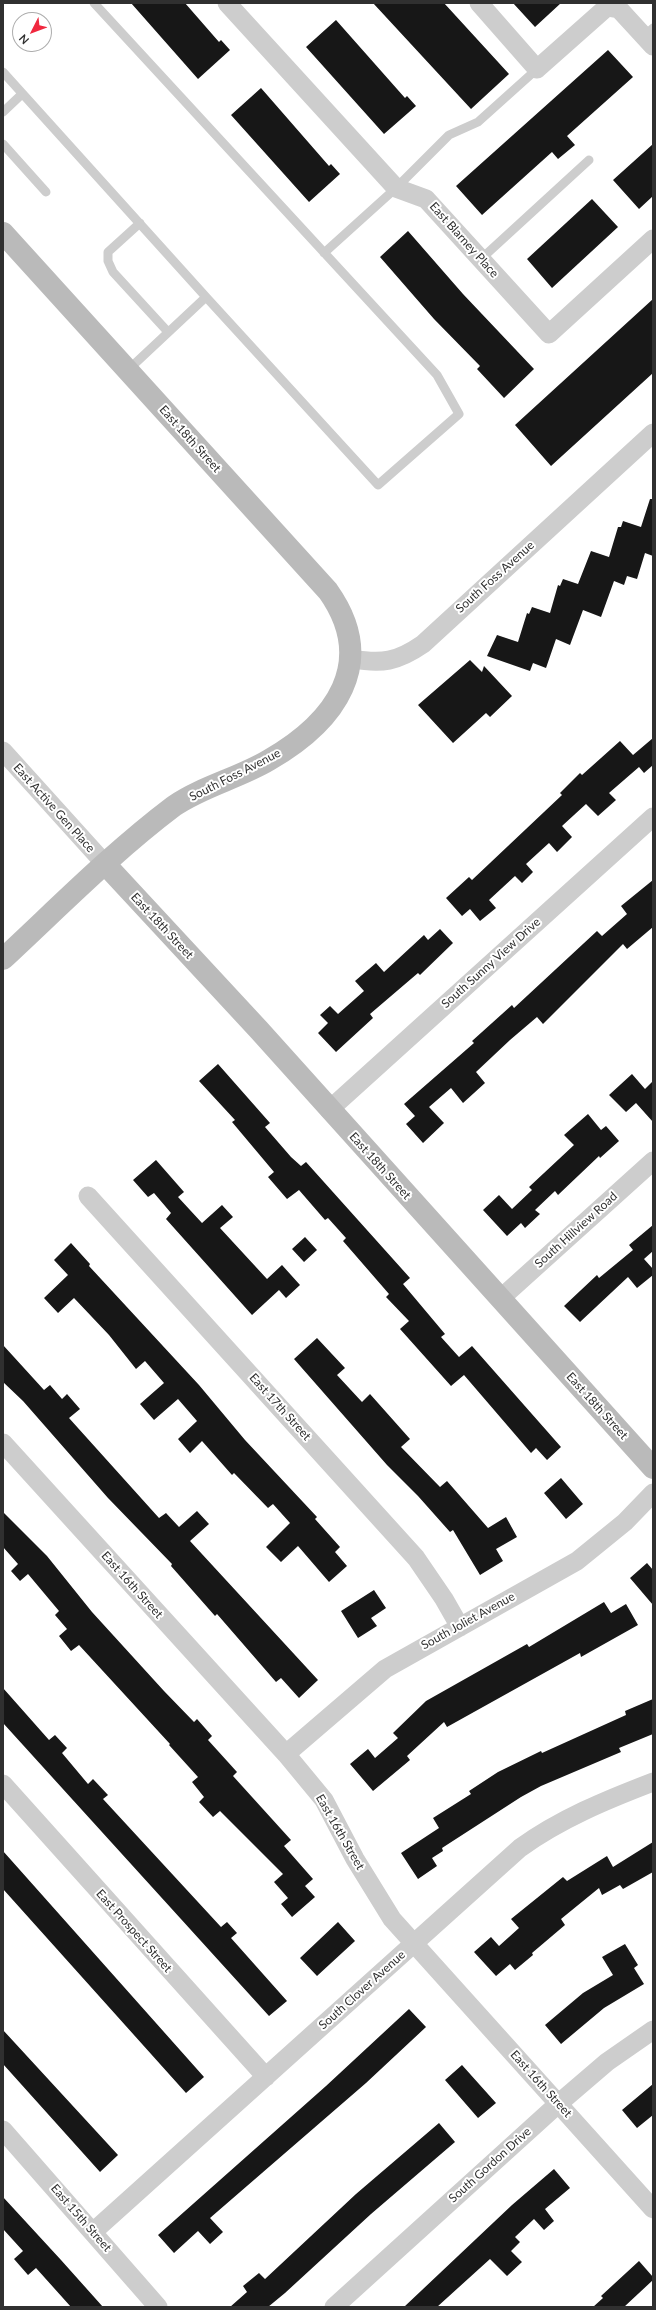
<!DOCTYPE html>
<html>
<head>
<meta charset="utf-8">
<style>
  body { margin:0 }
  #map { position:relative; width:656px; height:2310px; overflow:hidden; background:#fff; font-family:Lato,sans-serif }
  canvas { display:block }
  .frame { position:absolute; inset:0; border:4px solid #303030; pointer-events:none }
  .north { position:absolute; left:12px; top:12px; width:40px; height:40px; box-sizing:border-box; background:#fff; border:1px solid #acacac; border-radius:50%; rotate:228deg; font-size:11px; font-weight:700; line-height:16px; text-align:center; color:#303030 }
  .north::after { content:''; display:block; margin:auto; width:14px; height:18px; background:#f0283f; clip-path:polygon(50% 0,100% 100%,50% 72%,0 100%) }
</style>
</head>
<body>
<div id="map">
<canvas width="656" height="2310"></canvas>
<div class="frame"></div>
<div class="north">N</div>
</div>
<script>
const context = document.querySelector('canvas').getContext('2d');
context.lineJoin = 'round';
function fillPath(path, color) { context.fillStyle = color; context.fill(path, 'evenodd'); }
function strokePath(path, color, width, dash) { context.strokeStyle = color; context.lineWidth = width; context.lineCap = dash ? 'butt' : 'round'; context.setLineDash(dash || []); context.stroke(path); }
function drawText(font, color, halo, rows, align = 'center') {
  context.font = font + ' Lato,sans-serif'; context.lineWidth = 4; context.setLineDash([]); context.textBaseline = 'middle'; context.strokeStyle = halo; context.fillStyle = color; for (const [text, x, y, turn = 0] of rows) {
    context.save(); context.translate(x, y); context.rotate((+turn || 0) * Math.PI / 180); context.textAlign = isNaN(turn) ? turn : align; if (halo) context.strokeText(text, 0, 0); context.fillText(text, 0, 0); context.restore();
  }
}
fillPath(new Path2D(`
  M131,3H185L219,42L221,40L230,50L198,79Z
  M373,3H444L509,74L471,109Z
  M513,3H561L535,27Z
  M336,20L405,98L407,96L416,106L384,134L306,47Z
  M608,50L633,77L567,136L575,145L558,159L552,152L482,215L456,186Z
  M261,88L329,166L331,164L340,174L309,202L231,115Z
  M653,144V196L639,209L613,180Z
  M592,199L618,227L552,288L527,259Z
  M408,231L463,294L534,369L504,398L477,369L480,366L434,319L380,257Z
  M653,299V373L551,466L515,425Z
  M650,499H653V556L645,553L637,579L627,576L624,585L614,581L601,617L583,610L570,645L556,639L546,668L533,663L530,671L487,656L497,635L518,642L527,613L529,614L532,607L550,613L558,585L560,586L563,579L578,584L591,551L609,557L618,527H621L623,521L641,527Z
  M470,660L482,672L484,666L512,696L490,717L486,713L453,743L418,705Z
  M653,738V765L644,773L639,767L609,793L616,800L598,816L586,804L562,826L572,837L557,852L549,843L526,864L533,872L522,883L515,876L489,900L496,908L480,921L470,909L462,916L446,898L469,877L472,880L562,795L560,793L580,773L582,775L620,741L633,755Z
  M653,880V927L627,949L623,944L543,1024L537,1017L510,1040L476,1072L485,1083L463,1103L451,1088L429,1107L444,1123L423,1143L406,1124L415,1116L404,1104L474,1043L472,1041L512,1005L514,1008L597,931L602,936L627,914L621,906Z
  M440,929L453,943L420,975L418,973L370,1014L373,1018L336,1052L318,1033L328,1023L320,1015L330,1006L338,1014L364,991L355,981L376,963L384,972L424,935L428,940Z
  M218,1064L270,1123L265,1127L291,1157L301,1166L306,1162L410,1278L403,1284L445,1334L441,1337L459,1357L472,1346L561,1447L547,1460L536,1448L531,1453L464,1375L451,1386L400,1329L409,1321L386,1297L389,1294L343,1241L346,1238L328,1218L325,1220L299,1190L287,1199L268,1177L274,1172L232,1122L235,1120L199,1081Z
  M632,1074L645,1089L653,1081V1122L636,1103L626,1112L609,1095Z
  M588,1114L601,1130L606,1126L619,1141L600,1158L599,1156L558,1195L555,1191L535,1210L540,1214L525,1228L521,1223L507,1236L483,1210L499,1195L512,1209L532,1190L529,1187L574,1145L564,1135Z
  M156,1160L184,1192L178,1197L202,1223L222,1205L233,1217L220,1228L267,1279L282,1265L300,1285L286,1298L279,1290L252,1315L166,1219L171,1213L154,1193L148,1197L133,1180Z
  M653,1225V1251L644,1259L653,1269V1275L637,1288L628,1277L580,1322L564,1306L597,1275L599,1278L633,1250L629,1245Z
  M305,1237L317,1250L304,1262L292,1249Z
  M71,1243L90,1264L89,1266L199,1385L245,1440L317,1517L315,1519L340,1547L335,1552L347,1566L329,1582L298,1546L281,1562L266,1547L290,1523L273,1504L268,1508L234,1473L232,1475L202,1441L190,1453L178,1439L197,1421L178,1399L154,1420L140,1404L164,1383L145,1361L136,1369L109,1335L74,1298L58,1313L44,1298L68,1275L54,1260Z
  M317,1338L345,1368L337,1375L362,1402L370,1394L410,1439L401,1447L440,1487L447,1481L488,1528L506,1517L517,1537L496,1549L503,1561L480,1575L453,1530L450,1532L418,1496L387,1465L294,1359Z
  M3,1345L44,1390L50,1385L62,1399L67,1394L80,1409L69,1418L159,1518L166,1513L179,1527L197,1511L209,1524L190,1541L318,1680L299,1698L281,1678L276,1682L217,1614L215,1616L171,1566L172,1564L108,1498L23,1401L3,1382Z
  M561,1478L583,1504L566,1519L544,1493Z
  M3,1512L47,1556L92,1612L164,1691L194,1722L197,1719L212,1736L208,1740L237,1772L233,1776L291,1840L284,1846L313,1879L305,1886L315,1897L292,1917L281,1904L288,1898L274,1882L283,1874L220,1811L213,1817L199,1802L204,1797L192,1782L198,1777L169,1745L170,1744L79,1645L71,1651L59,1636L67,1629L55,1615L59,1611L28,1574L20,1581L11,1571L18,1564L3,1547Z
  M647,1563L653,1570V1605L630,1578Z
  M374,1590L386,1608L371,1618L377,1626L358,1638L341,1611Z
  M604,1602L611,1613L626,1604L638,1625L581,1657L580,1653L447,1727L444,1722L407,1756L410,1760L373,1791L350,1764L368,1749L375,1758L398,1738L393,1733L426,1701L527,1644L529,1647Z
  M3,1688L49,1740L55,1735L67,1748L62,1753L88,1784L93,1779L108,1795L103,1799L221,1927L227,1922L237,1933L231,1938L287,2001L269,2016L3,1723Z
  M653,1699V1734L619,1748L621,1752L541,1786L521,1797L442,1848L443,1851L432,1858L437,1866L418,1879L401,1853L439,1828L433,1818L471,1794L469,1791L498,1772L541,1751L542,1753L626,1715L625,1711Z
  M653,1842V1872L623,1889L620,1885L602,1895L599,1888L561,1919L565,1925L532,1953L533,1955L515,1970L510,1964L496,1976L474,1952L491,1937L499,1946L519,1928L511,1919L563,1877L567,1881L607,1856L613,1867Z
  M3,1851L204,2077L186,2093L3,1889Z
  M338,1922L355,1941L317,1976L300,1958Z
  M625,1944L638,1965L634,1968L644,1984L604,2008L561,2044L545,2025L583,1993L613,1975L602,1957Z
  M409,2009L426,2027L366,2083L210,2218L223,2232L210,2244L198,2231L174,2253L158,2235L326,2086Z
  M3,2030L118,2155L100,2172L3,2064Z
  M462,2065L496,2103L478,2118L445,2080Z
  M653,2084V2115L637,2128L622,2110Z
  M439,2123L455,2142L371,2214L285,2293L268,2307H230L247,2292L243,2286L259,2273L265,2279L356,2194Z
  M554,2169L570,2188L545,2209L554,2221L544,2230L534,2219L515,2237L520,2242L511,2251L522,2262L507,2276L490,2259L437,2307H404L512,2205Z
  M3,2197L61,2260L103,2307H71L36,2268L28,2275L14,2259L23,2251L3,2229Z
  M639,2261L653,2277V2280L624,2307H593L603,2298L601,2296Z`), '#171717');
strokePath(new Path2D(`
  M94,3L437,375L459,414L378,485L206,297
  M644,36L653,28
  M3,72L206,297L128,370
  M3,112L22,94
  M3,144L46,192
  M140,223L108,252V261L113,272L168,332
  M324,253L396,188L449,135L478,122L537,69
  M481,259L589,160`), '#cdcdcd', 9);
strokePath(new Path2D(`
  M227,3L396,188L426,199L549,334L653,239
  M479,3L537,69L607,7L619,9L653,46
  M352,659C382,664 397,662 423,644L653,433
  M3,751L106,865
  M329,1110L653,817
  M88,1196L416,1558L444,1599L460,1627
  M500,1299L653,1161
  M3,1443L286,1754L324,1800L355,1859L392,1919L653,2209
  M286,1754L385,1669L577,1561L625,1522L653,1493
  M3,1784L266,2077
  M3,2130L158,2307
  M94,2231L520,1848C560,1819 606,1800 653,1782
  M334,2307L558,2104L607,2062L653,2030`), '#cdcdcd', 19);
strokePath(new Path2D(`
  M3,233L328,591C379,663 335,722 269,760C239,778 203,786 174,806C113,852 59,907 3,959
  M106,865L259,1030L653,1468`), '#bababa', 22);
drawText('12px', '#303030', '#fff', [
  ["East Blarney Place",464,240,48],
  ["East 18th Street",190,439,48],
  ["South Foss Avenue",495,577,-42],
  ["South Foss Avenue",235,775,-27],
  ["East Active Gen Place",54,808,48],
  ["East 18th Street",162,926,47],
  ["South Sunny View Drive",491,963,-42],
  ["East 18th Street",380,1166,48],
  ["South Hillview Road",576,1230,-42],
  ["East 18th Street",597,1406,48],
  ["East 17th Street",280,1407,48],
  ["East 16th Street",132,1585,48],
  ["South Joliet Avenue",468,1621,-29],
  ["East 16th Street",340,1832,60],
  ["East Prospect Street",134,1931,48],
  ["South Clover Avenue",362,1990,-42],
  ["East 16th Street",541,2084,48],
  ["South Gordon Drive",490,2165,-42],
  ["East 15th Street",81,2218,49]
]);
</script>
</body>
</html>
